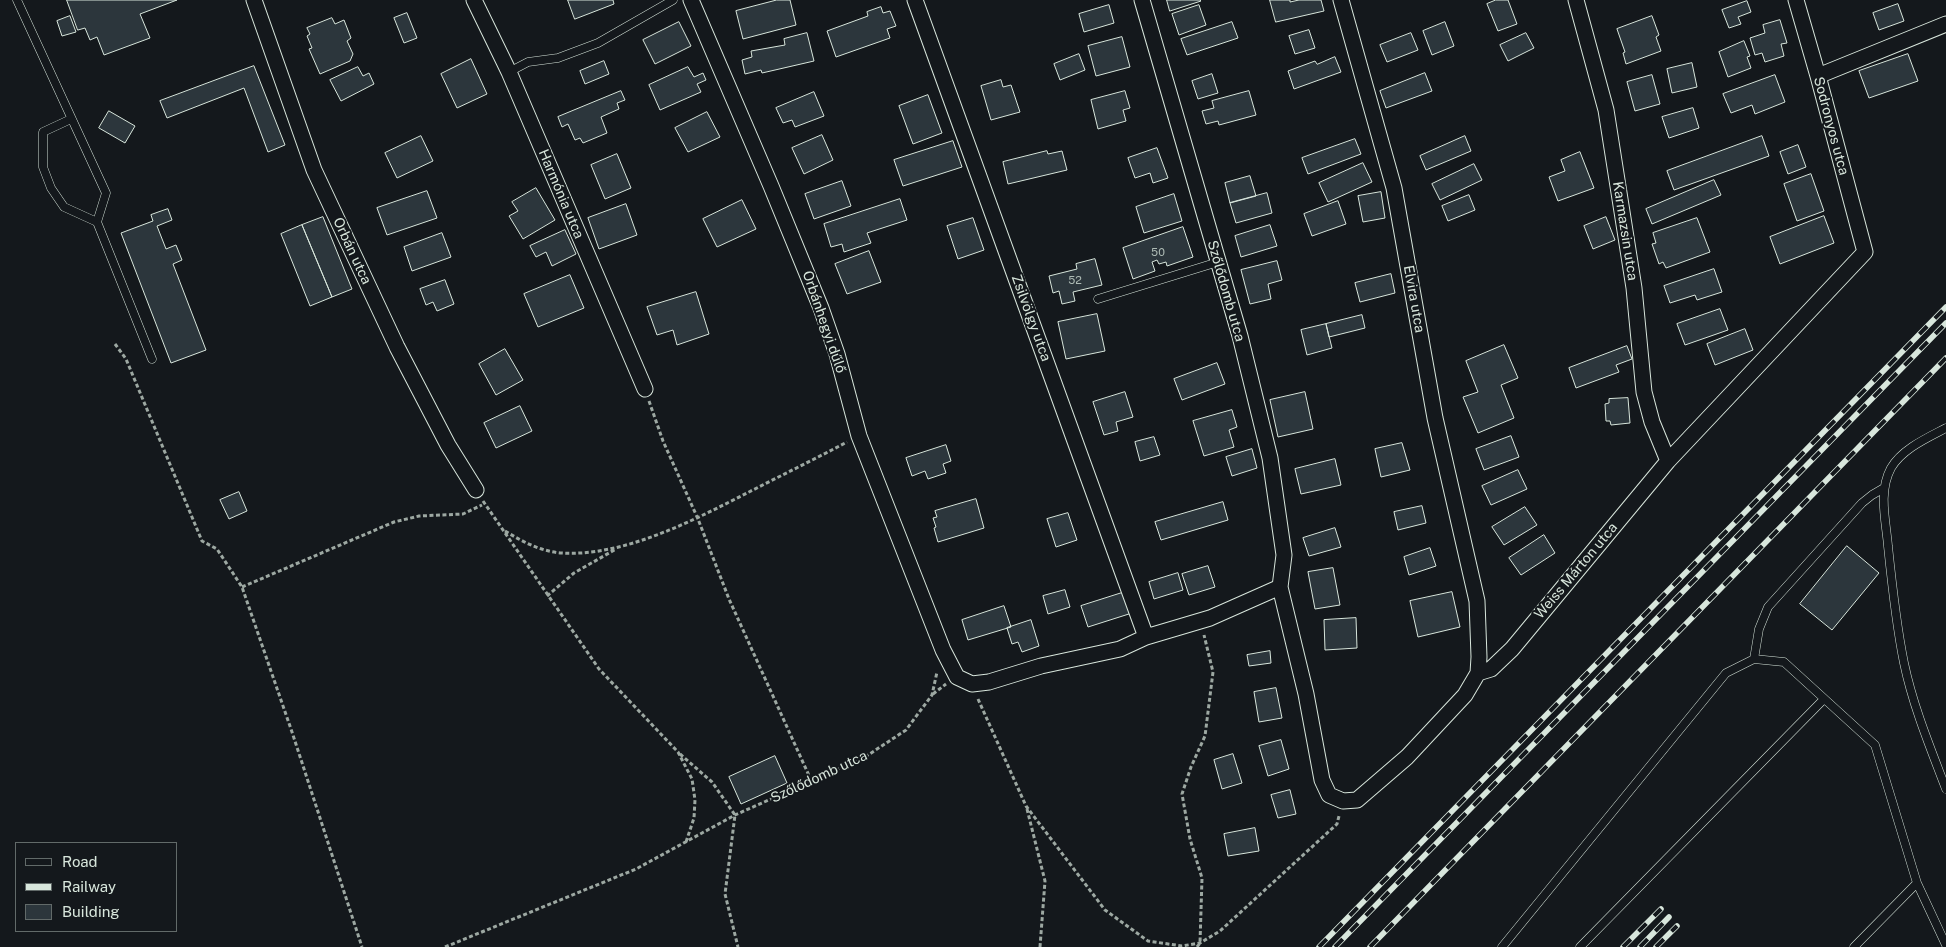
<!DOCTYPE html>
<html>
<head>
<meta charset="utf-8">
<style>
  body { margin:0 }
  #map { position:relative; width:1946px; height:947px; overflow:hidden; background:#14181c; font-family:"Public Sans",sans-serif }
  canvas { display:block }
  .legend { position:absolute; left:15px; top:842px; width:162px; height:90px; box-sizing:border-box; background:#14181c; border:1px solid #626a69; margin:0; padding:6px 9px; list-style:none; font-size:15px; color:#d8e6dc }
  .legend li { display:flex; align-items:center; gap:10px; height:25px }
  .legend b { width:25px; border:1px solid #626a69 }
</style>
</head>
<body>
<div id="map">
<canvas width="1946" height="947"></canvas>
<ul class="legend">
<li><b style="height:6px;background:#14181c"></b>Road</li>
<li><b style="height:6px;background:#d8e6dc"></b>Railway</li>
<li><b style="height:14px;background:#2c363c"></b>Building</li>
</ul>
</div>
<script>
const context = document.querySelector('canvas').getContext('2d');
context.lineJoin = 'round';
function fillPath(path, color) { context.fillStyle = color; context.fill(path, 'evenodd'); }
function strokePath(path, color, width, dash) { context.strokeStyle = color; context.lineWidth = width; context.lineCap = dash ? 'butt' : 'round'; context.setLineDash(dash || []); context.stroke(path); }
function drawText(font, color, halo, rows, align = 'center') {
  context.font = font + ' "Public Sans",sans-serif'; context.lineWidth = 4; context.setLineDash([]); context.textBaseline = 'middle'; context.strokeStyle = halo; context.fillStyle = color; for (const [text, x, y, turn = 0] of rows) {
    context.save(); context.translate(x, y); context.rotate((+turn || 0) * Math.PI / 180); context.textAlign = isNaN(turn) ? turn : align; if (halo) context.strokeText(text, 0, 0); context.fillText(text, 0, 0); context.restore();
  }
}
const building = new Path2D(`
  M67,0H177L140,14L150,38L104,55L97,37L90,40L85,28L78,30Z
  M568,0H613L614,4L575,19Z
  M777,0H790L796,25L743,39L736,11Z
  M1167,0H1200L1201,1L1170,11Z
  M1270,0H1290V2L1299,0H1321L1324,11L1276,22Z
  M1496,0H1508L1517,24L1498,31L1487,4Z
  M1747,1L1751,12L1738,17L1741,24L1729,28L1722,10Z
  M1898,4L1904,21L1879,30L1873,13Z
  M1109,5L1114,23L1084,32L1079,14Z
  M1199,5L1206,25L1179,35L1172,14Z
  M881,7L883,13L890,11L896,26L887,29L890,38L836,57L827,31L868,16L867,12Z
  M407,13L417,38L404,43L394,18Z
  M70,16L76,32L62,36L57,21Z
  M1652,16L1659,35L1656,37L1661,51L1626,64L1623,53L1625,52L1617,29Z
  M332,18L335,24L344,20L351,38L347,41L353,54L350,61L320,74L309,49L312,48L307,36L310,34L307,28Z
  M1780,20L1787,43L1781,44L1784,56L1765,62L1762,53L1755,55L1750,38L1765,33L1763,25Z
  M679,22L691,46L655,64L643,40Z
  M1232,22L1238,38L1187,55L1181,39Z
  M1445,22L1454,46L1432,55L1423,31Z
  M1309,30L1315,48L1295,54L1289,36Z
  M807,33L814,61L762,73L761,70L745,74L742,60L752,57L751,51L785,45L784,39Z
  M1411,33L1418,50L1387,62L1380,45Z
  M1526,33L1534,48L1508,61L1500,45Z
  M1122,37L1130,67L1096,76L1088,46Z
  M1744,41L1750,56L1747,57L1751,68L1728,77L1719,52Z
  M1079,54L1085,70L1060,80L1054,64Z
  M1908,54L1918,81L1869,98L1859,71Z
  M1335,57L1341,72L1294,89L1288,71L1315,61L1317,64Z
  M471,59L487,94L457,108L441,74Z
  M604,61L609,74L585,84L580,71Z
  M1692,63L1697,87L1672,93L1667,69Z
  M254,66L285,145L268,152L244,88L167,118L160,101Z
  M358,67L363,76L369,73L374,84L341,101L330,80Z
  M688,67L694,77L703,73L706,80L697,84L701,92L660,110L649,85Z
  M1425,73L1432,91L1386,108L1380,91Z
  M1212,74L1218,93L1198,99L1192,81Z
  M1652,75L1660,104L1635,111L1627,82Z
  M1775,75L1785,102L1755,114L1752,105L1731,113L1723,94Z
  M1001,80L1003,87L1011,85L1020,112L991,120L981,86Z
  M621,91L625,100L617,103L619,109L601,117L607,133L583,143L580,138L575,140L568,124L562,127L558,117Z
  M1125,91L1130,108L1123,110L1126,121L1098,129L1091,100Z
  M1249,91L1256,115L1219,125L1218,121L1206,124L1202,111L1214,108L1212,101Z
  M814,92L824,116L795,127L792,120L783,123L776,108Z
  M928,95L942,133L913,144L899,106Z
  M1693,108L1699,128L1669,138L1662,117Z
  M109,111L135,126L125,143L99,128Z
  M707,112L720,137L688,152L675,128Z
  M822,135L833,160L804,174L792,148Z
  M421,136L433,161L397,178L385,153Z
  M1465,136L1471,151L1426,170L1420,156Z
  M1762,136L1769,156L1674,190L1667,171Z
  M1355,139L1361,154L1308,174L1302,158Z
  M953,141L962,167L903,186L894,160Z
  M1798,145L1806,167L1788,174L1780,152Z
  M1157,148L1168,178L1153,183L1150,173L1135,178L1128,158Z
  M1047,151L1048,154L1062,151L1067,170L1008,184L1003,162Z
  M1580,152L1594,188L1558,201L1549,177L1565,171L1561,160Z
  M617,154L631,188L605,199L591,165Z
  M1363,163L1372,182L1328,202L1319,183Z
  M1474,164L1482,180L1440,200L1432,184Z
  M1811,174L1824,211L1797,221L1784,184Z
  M1250,176L1256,196L1230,203L1225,183Z
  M1714,180L1721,195L1652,224L1646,209Z
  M842,181L851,206L814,219L805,194Z
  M536,188L555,220L523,239L509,216L518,211L512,202Z
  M427,191L437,218L387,235L377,208Z
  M1381,192L1385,218L1363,222L1358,196Z
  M1267,193L1272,213L1236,223L1230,203Z
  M1174,194L1182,221L1144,233L1136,207Z
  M1469,195L1475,210L1448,221L1442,206Z
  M900,199L907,220L867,233L871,243L844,252L842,244L831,247L824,224Z
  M742,200L756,229L717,247L703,219Z
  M1338,201L1346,224L1312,236L1304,214Z
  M626,204L637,235L599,249L588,218Z
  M168,209L172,220L157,226L166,249L176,245L182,260L173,264L206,350L171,363L121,233L153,221L151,215Z
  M1824,216L1834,243L1780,264L1770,237Z
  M323,217L352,289L332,297L302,225Z
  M1606,217L1615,240L1593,249L1584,226Z
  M973,218L984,250L958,259L947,226Z
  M1697,218L1710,252L1666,268L1663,262L1659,264L1652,244L1656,243L1653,233Z
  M302,225L332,297L310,306L281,234Z
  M1270,225L1277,246L1241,257L1235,236Z
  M1183,227L1193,257L1167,266L1166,262L1159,264L1157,260L1152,262L1155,271L1133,279L1123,248Z
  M565,230L576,254L552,266L546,252L536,257L530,246Z
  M442,233L451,257L412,271L404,247Z
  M869,251L881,282L847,294L835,264Z
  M1095,259L1102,285L1073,292L1075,301L1062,304L1059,291L1053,293L1049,276L1077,269L1076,264Z
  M1277,261L1282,280L1268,284L1271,299L1250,304L1241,270Z
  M1714,269L1722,292L1697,300L1695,295L1670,303L1664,286Z
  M1391,274L1395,293L1360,302L1355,283Z
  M570,275L584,308L538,327L524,294Z
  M445,280L454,304L437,311L433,302L426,305L420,289Z
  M696,292L709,334L677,345L673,330L657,335L647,307Z
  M1720,309L1728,330L1685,345L1677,324Z
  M1097,314L1105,351L1066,359L1058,322Z
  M1362,315L1365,328L1329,337L1326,324Z
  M1326,324L1332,348L1307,355L1301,330Z
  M1745,329L1753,350L1715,365L1707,344Z
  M1504,345L1518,378L1501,385L1514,418L1478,433L1463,397L1478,392L1466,361Z
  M1627,346L1632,359L1616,365L1619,372L1576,388L1569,368Z
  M505,349L523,380L496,395L479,364Z
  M1217,363L1225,384L1182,400L1174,379Z
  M1125,392L1133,417L1116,422L1118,431L1104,435L1093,402Z
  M1305,392L1313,429L1278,437L1270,400Z
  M1628,398L1630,423L1611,425L1610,421H1606L1605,404L1609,403V399Z
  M520,406L532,431L496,448L484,423Z
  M1232,410L1237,427L1229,430L1234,447L1204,456L1193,421Z
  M1511,436L1519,457L1484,470L1476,449Z
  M1154,437L1160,455L1140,461L1135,442Z
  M1402,443L1410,470L1381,477L1375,449Z
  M946,445L951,461L943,464L946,473L928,479L925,471L912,476L906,458Z
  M1252,449L1257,468L1232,476L1226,457Z
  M1335,459L1341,485L1301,494L1295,469Z
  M1518,470L1527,489L1491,505L1482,486Z
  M239,492L247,511L229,519L220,500Z
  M976,499L984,528L938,542L934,528L936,527L933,518L937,517L935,511Z
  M1223,502L1228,520L1161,540L1155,522Z
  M1422,506L1426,523L1398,530L1394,512Z
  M1525,507L1537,525L1504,545L1492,527Z
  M1068,513L1077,540L1056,547L1047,519Z
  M1335,528L1341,547L1309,556L1303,538Z
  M1544,535L1555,553L1521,575L1509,558Z
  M1847,546L1879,573L1832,630L1800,604Z
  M1430,548L1436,566L1409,575L1404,557Z
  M1208,566L1215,587L1189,595L1182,574Z
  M1333,568L1340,605L1315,609L1308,572Z
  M1178,573L1183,590L1154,599L1149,582Z
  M1065,590L1070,607L1048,614L1043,596Z
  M1125,592L1132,613L1088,627L1081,606Z
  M1452,592L1460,627L1418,637L1410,601Z
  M1004,606L1011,627L968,640L962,620Z
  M1356,618L1357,648L1325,650L1324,620Z
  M1031,620L1039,646L1022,652L1018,642L1012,644L1007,628Z
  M1270,651L1271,663L1249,666L1247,655Z
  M1276,688L1282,718L1259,722L1254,692Z
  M1281,740L1289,769L1268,776L1259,746Z
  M1233,754L1242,783L1222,789L1214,760Z
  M775,756L787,783L741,804L729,777Z
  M1290,790L1296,814L1278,818L1271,795Z
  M1255,828L1259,851L1228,856L1224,834Z`);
fillPath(building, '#2c363c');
strokePath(building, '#d8e6dc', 1);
const lane = new Path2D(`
  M17,0L106,193L97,222L152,359
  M509,72L528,62L558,58L598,43L673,0
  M71,119L43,132V167L51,188L64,207L97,222
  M1098,299L1218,262
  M1946,428C1927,438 1902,449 1891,468C1878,492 1886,521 1888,546C1892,585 1896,624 1904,663C1913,706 1930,747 1946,789
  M1754,659L1759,629L1768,607L1862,503L1872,495L1884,488
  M1917,883L1946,945
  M1502,947L1726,673L1754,659L1784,662L1875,745L1917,883L1854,947
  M1580,947L1824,699`);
const street = new Path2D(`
  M254,0L314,170L397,347L448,445L476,490
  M474,0L509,72L645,389
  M691,0L771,186L821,308L837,354L859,436L943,650L957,677L972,684L989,682L1041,666L1120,649L1146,637L1210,618L1280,587
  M915,0L1146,637
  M1142,0L1240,336L1270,458L1284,555L1280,587L1306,694L1322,780L1329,795L1343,801L1357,800L1407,757L1465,695L1478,673L1479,657L1477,601L1435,418L1394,188L1341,0
  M1576,0L1606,110L1634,288L1644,392L1652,422L1668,461
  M1818,76L1946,24
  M1478,673L1491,669L1512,649L1668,461L1865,252L1818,76L1796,0`);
strokePath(lane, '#d8e6dc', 9);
strokePath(street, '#d8e6dc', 17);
strokePath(new Path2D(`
  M115,344L126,359L202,541L217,549L242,587L292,732L362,947
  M649,401L663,441L698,519L729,599L811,780
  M483,501L599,669L678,752L692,779L695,800L694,818L686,842
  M505,531C523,542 540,551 561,553C624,557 694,520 749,492C782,475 815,459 847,442
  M242,587L394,522L419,516L463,514L482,505
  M547,596L574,573L616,549
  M933,694L946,684
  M978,699L1026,806L1105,910L1148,941L1182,946L1200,943L1220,931L1337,824L1339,816
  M680,754L712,782L735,815L725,894L738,947
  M1027,809L1045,881L1040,947
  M445,947L636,869L735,815L865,757L906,730L932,695L937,672
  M1197,947L1200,943L1202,878L1190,839L1182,794L1191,767L1205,736L1213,672L1204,635`), '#9da8a2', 3, [4, 2.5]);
strokePath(lane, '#14181c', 8);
strokePath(street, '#14181c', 15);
const rail = new Path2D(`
  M1319,947L1946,307
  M1335,947L1946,323
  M1370,947L1946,358
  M1623,947L1661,909
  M1640,947L1669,917
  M1656,947L1677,926`);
strokePath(rail, '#d8e6dc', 5.5);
strokePath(rail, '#14181c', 4, [11]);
drawText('11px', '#adbab4', null, [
  ["50",1158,253],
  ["52",1075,281]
]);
drawText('14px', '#d8e6dc', '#14181c', [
  ["Sodronyos utca",1831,126,75],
  ["Harmónia utca",561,194,67],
  ["Karmazsin utca",1625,231,81],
  ["Orbán utca",352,251,65],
  ["Szőlődomb utca",1226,291,74],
  ["Elvira utca",1414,299,80],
  ["Zsilvölgy utca",1031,318,70],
  ["Orbánhegyi dűlő",824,322,71],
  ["Weiss Márton utca",1576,571,-50],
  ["Szőlődomb utca",819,777,-25]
]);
</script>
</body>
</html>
